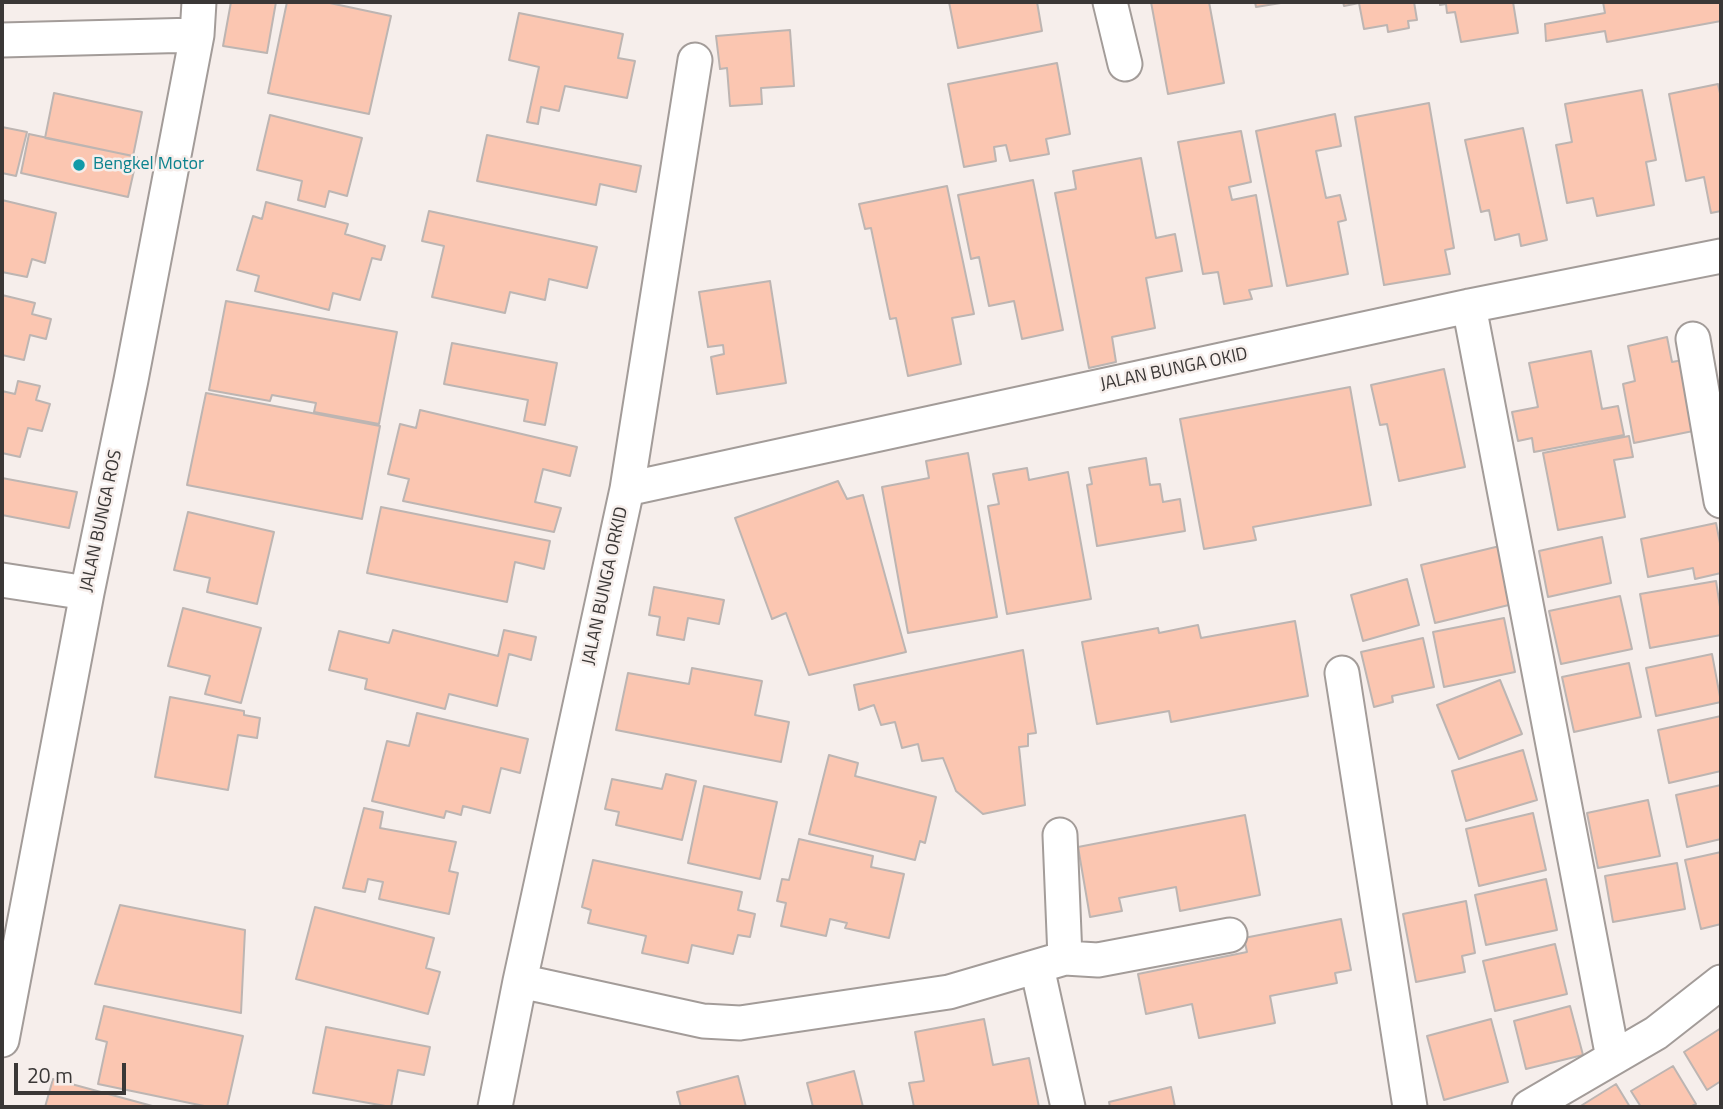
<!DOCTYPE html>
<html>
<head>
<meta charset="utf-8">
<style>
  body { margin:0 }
  #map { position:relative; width:1723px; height:1109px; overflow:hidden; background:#f6eeeb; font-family:"Titillium Web",sans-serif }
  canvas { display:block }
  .frame { position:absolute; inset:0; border:4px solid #3a3736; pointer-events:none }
  .scale { position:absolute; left:14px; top:1063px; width:112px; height:32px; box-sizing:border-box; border:4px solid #3a3736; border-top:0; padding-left:9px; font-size:21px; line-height:24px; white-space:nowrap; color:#3a3736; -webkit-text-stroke:5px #f6eeeb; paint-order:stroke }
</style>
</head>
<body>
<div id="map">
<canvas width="1723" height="1109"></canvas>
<div class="frame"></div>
<div class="scale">20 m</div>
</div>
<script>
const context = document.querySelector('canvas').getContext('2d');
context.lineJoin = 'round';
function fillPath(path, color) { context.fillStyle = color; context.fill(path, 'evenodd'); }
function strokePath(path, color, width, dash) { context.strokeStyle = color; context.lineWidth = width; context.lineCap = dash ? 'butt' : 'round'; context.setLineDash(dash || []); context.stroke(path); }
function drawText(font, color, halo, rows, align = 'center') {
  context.font = font + ' "Titillium Web",sans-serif'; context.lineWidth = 5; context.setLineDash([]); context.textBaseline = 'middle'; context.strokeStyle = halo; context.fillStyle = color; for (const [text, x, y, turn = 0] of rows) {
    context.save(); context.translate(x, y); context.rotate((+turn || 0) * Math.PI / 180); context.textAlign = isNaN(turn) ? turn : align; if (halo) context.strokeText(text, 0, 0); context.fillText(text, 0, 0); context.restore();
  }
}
const building = new Path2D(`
  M231,2H276L267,53L223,46Z
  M287,2H325L391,16L369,114L268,93Z
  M949,2H1037L1042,31L958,48Z
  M1151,2H1209L1224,83L1168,94Z
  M1255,2H1287L1256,7Z
  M1343,2H1414L1417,20L1408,21L1409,28L1388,32L1387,25L1364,29L1359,3L1344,6Z
  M1440,2H1513L1518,33L1461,42L1455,12L1447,13L1446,4L1440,5Z
  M1603,2H1721V21L1607,42L1605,31L1546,41L1545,24L1605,13Z
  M519,13L623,34L618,58L635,61L627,98L565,86L559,111L541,107L538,124L527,122L539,67L509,60Z
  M790,30L794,86L761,88L762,104L730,106L727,68L720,69L716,36Z
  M1057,63L1070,134L1046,139L1049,154L1010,161L1006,145L994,147L996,161L964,167L948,84Z
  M1718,84L1721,98V211L1711,213L1704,177L1686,181L1669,94Z
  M1642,90L1656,160L1646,162L1654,205L1597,216L1593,198L1567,203L1556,145L1572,142L1565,104Z
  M54,93L142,112L133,156L45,138Z
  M1429,103L1454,248L1445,250L1450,274L1384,285L1355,117Z
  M1335,114L1341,146L1316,151L1326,198L1340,195L1346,220L1338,222L1348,274L1287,286L1256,131Z
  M270,115L362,138L347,196L329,191L325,207L298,200L302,181L257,170Z
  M2,127L27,132L16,176L2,173Z
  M1523,128L1547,240L1521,246L1519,234L1495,240L1489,210L1481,212L1465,140Z
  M1241,131L1251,182L1229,187L1232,200L1256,195L1272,286L1249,290L1252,299L1224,304L1218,272L1203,274L1178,142Z
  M29,134L137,157L128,197L21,173Z
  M487,135L641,166L636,192L600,184L596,205L477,181Z
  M1141,158L1156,238L1175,234L1182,271L1146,278L1155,328L1112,337L1116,362L1089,368L1055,193L1076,189L1073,171Z
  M1033,180L1063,330L1022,339L1014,301L989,306L979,257L971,259L958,195Z
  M947,186L974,314L952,318L961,364L908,376L896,318L890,319L871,228L865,229L859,204Z
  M2,200L56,213L45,263L32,259L27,277L2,272Z
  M266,202L348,224L345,234L385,246L381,260L372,258L360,300L333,293L329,310L255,291L259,276L237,270L253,216L262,219Z
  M429,211L597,247L587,288L549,279L545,300L510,292L505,313L432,297L444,246L422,241Z
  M770,281L786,383L717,394L711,357L724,354L723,345L708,347L699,292Z
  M2,295L35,303L32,314L51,319L46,339L30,335L24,360L2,355Z
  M226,301L397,332L379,424L314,412L316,403L272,395L270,401L209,390Z
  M1667,337L1672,362L1694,358L1708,428L1634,443L1623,384L1635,381L1628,346Z
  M452,343L557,363L545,425L524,421L528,400L444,384Z
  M1591,351L1602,409L1618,406L1624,435L1534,452L1532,438L1518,441L1512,412L1538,407L1529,363Z
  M1444,369L1465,467L1399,481L1387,424L1380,425L1371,385Z
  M18,381L40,386L36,400L50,404L42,431L28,428L20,457L2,453V391L15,394Z
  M1350,387L1371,505L1253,527L1256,540L1204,549L1180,419Z
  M206,393L380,426L362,519L187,485Z
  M420,410L577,447L570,476L543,469L535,502L561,508L554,532L403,501L409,479L388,474L400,424L416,428Z
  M1629,436L1633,457L1614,460L1625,517L1558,530L1543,453Z
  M968,453L997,617L908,633L882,487L929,478L926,461Z
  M1146,458L1150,485L1160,484L1163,502L1180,499L1185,531L1097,546L1087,485L1092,484L1089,468Z
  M1027,468L1029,480L1068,472L1091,599L1007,614L988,506L999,504L993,474Z
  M2,478L77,492L69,528L2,515Z
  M838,481L847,499L863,495L906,652L809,675L786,613L772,619L735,518Z
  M381,507L550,541L544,569L515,562L507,602L367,573Z
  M188,512L274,532L257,604L207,592L210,578L174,570Z
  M1716,523L1721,548V573L1695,579L1693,568L1648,577L1641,539Z
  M1602,537L1611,583L1548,597L1539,551Z
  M1504,545L1517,603L1435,623L1421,565Z
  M1407,579L1419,625L1363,641L1351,595Z
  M1716,581L1721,613V635L1650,648L1640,594Z
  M654,587L724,600L719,624L688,618L684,640L657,635L660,617L649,615Z
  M1620,596L1632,649L1561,664L1549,611Z
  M183,608L261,628L241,703L205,694L210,676L168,666Z
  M1504,618L1515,672L1444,687L1433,632Z
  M1295,621L1308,696L1171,722L1169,711L1097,724L1082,642L1158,628L1159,633L1198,625L1201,638Z
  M393,630L498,656L504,630L536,637L531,660L509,654L497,706L449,694L445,709L365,689L367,679L329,670L339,631L389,643Z
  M1423,638L1434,687L1392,696L1393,702L1374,707L1361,652Z
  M1023,650L1036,733L1028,734V746L1019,747L1025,805L983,814L956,791L943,758L922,761L918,744L902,748L895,722L881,725L874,705L859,710L854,685Z
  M1712,654L1721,702L1656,716L1646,668Z
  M1629,663L1641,717L1574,732L1562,677Z
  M692,668L762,681L755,715L789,722L781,762L616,730L628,673L689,684Z
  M1500,680L1522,734L1459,759L1437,705Z
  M170,697L244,711V715L260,718L257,738L238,735L228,790L155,777Z
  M417,713L528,739L520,773L501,768L490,813L463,806L461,815L446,811L444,818L372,801L387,741L409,746Z
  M1721,716V771L1669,783L1658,730Z
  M1523,750L1537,800L1466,821L1452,771Z
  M829,755L858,763L855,776L936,797L925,843L920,841L915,860L809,834Z
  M666,774L696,781L682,840L616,825L619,812L605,809L612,779L662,789Z
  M1721,785V839L1687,847L1676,795Z
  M704,786L777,802L760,879L688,863Z
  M1648,800L1660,856L1598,868L1587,813Z
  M364,808L383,812L380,828L456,842L449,871L458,873L449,914L379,899L383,882L368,879L365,892L343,888Z
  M1533,813L1546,870L1479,886L1466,829Z
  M1245,815L1260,895L1180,911L1176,887L1119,898L1122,911L1090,917L1078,847Z
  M799,839L873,856L871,867L904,874L889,938L845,928L847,923L830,919L826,936L781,926L786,903L777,901L782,879L789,880Z
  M1721,852V924L1701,929L1685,860Z
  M593,860L742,892L738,910L755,914L750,937L738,935L733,954L692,945L688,963L642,953L646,936L588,923L591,910L582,907Z
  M1677,863L1685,909L1613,922L1605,876Z
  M1546,879L1557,930L1486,945L1475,895Z
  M1466,901L1475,953L1462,956L1465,972L1416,982L1403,914Z
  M120,905L245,930L241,1013L95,984Z
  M315,907L434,938L426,968L440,972L428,1014L296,979Z
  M1341,919L1351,970L1335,973L1337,983L1270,996L1275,1023L1199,1038L1192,1004L1146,1014L1138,974L1247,952L1244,938Z
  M1555,944L1567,994L1495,1011L1483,961Z
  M104,1006L243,1036L227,1107H209L98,1084L107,1042L96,1039Z
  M1570,1006L1583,1055L1526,1069L1514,1021Z
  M984,1019L993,1065L1029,1058L1039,1107H914L909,1083L924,1081L915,1032Z
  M1491,1019L1508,1082L1444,1100L1427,1036Z
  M326,1027L430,1047L424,1075L398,1070L391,1107L313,1093Z
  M1721,1028V1081L1707,1090L1684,1052Z
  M1673,1066L1696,1104L1690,1107H1641L1631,1091Z
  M854,1071L863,1107H813L807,1083Z
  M738,1076L746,1107H681L677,1092Z
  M53,1079L156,1107H45Z
  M1616,1084L1630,1107H1579Z
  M1171,1087L1175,1107H1110L1109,1102Z`);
fillPath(building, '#fbc6b1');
strokePath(building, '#bdb5b2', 2);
const minor = new Path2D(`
  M1110,2L1125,64
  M2,40L197,35
  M1469,306L1613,1058
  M1693,339L1721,501
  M627,489L1469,306L1721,256
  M2,580L87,593
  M1342,673L1410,1107
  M1065,958L1098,960L1230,935
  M1037,967L1068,1107
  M520,981L703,1021L740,1023L949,992L1065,958L1060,835
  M2,1040L87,593L131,380L197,35L199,2
  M495,1107L520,981L627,489L695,60
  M1529,1107L1656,1033L1721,982`);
strokePath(minor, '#a39c99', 37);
strokePath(minor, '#fff', 33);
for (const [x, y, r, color] of [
  [79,165,7,"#0f9aa8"]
]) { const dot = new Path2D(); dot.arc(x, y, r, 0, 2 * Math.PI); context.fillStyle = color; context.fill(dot); strokePath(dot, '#f6eeeb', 2.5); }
drawText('18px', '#0d838f', '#f6eeeb', [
  ["Bengkel Motor",93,165]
], 'left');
drawText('18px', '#3a3736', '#f6eeeb', [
  ["JALAN BUNGA OKID",1174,370,-12],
  ["JALAN BUNGA ROS",102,521,-78],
  ["JALAN BUNGA ORKID",606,586,-78]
]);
</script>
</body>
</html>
